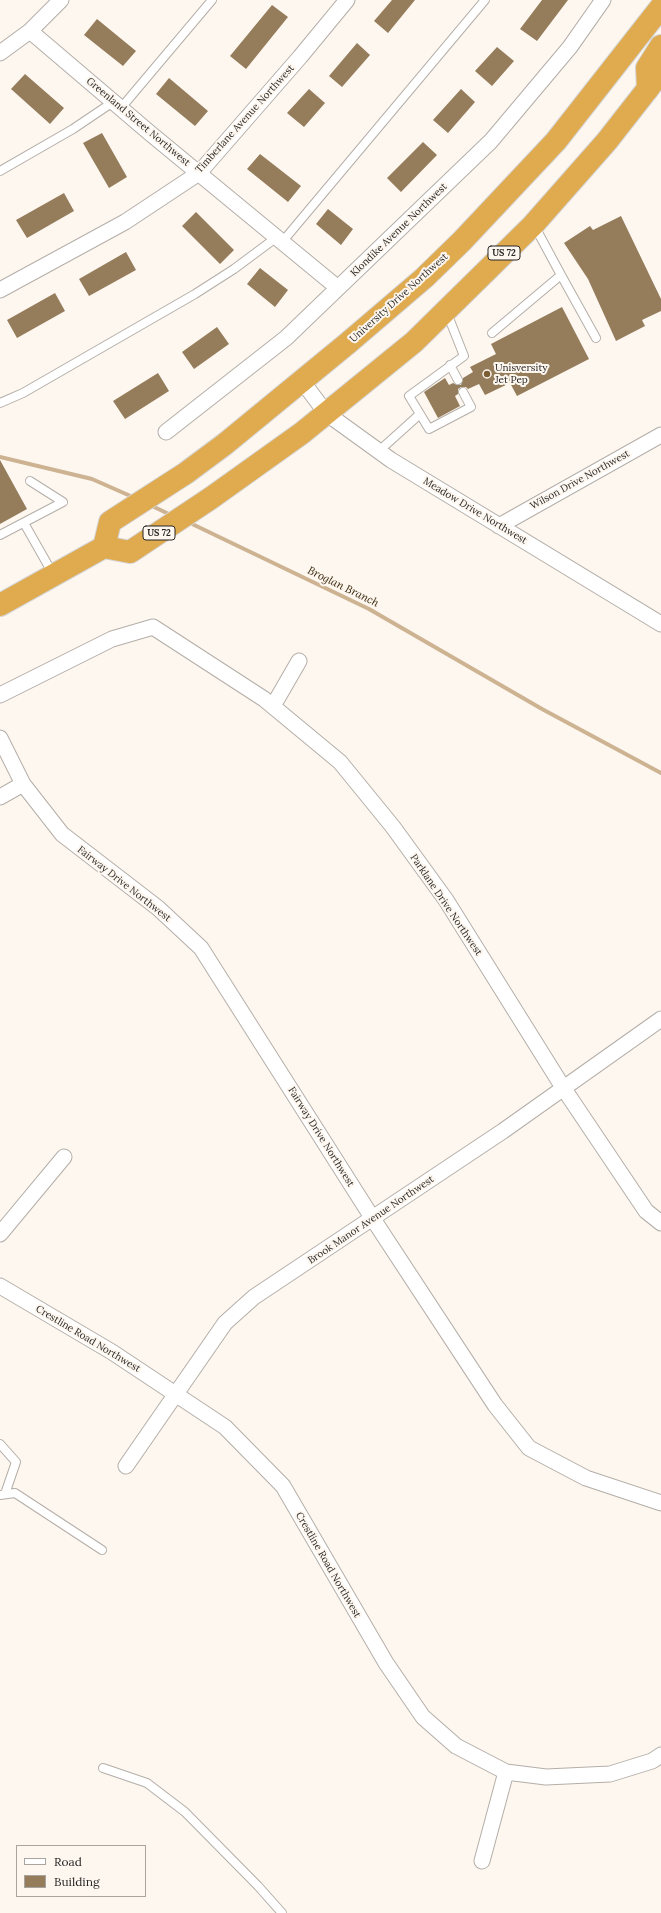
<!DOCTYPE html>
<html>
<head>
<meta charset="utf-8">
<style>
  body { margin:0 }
  #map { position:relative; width:661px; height:1913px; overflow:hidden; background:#fdf7f0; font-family:Lora,serif }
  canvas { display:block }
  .legend { position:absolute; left:16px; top:1845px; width:130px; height:52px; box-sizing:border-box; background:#fdf7f0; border:1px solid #a8a49f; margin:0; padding:5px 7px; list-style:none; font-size:12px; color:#292725 }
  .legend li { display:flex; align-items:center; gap:8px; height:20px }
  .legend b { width:20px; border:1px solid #a8a49f }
</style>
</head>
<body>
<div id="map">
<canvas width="661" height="1913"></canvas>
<ul class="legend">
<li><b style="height:5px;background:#fff"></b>Road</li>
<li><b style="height:11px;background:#957d5c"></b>Building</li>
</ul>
</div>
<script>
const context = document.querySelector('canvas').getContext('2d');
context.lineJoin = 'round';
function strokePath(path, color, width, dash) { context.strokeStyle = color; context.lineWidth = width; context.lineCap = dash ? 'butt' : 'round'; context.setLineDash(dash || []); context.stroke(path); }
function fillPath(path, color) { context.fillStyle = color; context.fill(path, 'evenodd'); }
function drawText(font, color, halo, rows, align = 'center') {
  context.font = font + ' Lora,serif'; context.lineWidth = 4; context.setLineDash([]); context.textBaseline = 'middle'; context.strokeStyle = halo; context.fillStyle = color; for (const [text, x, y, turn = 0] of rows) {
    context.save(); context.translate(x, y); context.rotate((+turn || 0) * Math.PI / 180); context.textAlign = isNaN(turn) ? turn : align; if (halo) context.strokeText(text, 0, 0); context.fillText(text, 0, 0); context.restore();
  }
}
strokePath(new Path2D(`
  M0,457L92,479L135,498
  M150,505L173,516
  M188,522L369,609L542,709L661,773`), '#cdb391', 4);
fillPath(new Path2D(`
  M392,0H415L388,33L374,21Z
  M542,0H568L537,41L520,29Z
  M272,5L288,17L246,69L230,56Z
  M97,19L136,51L123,66L84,35Z
  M357,43L370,55L342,87L329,76Z
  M497,47L514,61L492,86L475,71Z
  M25,74L64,108L50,124L11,89Z
  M169,78L208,111L195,126L156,94Z
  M309,89L325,103L304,127L287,113Z
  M461,89L475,102L448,133L433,120Z
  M102,133L127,177L109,188L83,143Z
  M423,142L437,155L401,192L387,178Z
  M260,154L301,186L288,202L247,169Z
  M64,193L74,211L27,238L16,220Z
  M328,209L353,229L341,245L316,224Z
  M196,212L234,250L220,264L182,226Z
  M621,216L661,299V311L642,320L645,326L616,341L588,279L564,243L590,226L593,230Z
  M126,252L136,270L89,296L79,279Z
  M260,268L288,290L275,307L247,284Z
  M55,293L65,311L17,338L7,320Z
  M562,307L589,359L517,396L510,383L485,395L479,384L468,389L466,387H461L458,389V394L455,396L460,406L438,418L424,392L445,378L449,385L453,383L457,385H461L463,378L473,372L470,367L496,354L491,344Z
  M217,327L229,344L194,369L182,352Z
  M158,373L169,391L125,419L113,401Z
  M0,460L27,509L0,524Z`), '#957d5c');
const service = new Path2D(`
  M121,108L212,0
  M0,171L73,129L113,102
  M283,241L485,0
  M561,275L596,338
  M492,333L561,275L534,225
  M450,365L458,380
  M0,403L23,393L195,294L234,269L277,237
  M420,414L429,429L471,407L463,392
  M380,450L420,414L409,396L464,356L447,313
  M24,523L53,574
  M0,535L63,502L30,481
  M0,1444L16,1462L5,1494
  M0,1495L15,1493L102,1550
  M103,1768L147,1783L185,1812L258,1886L282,1913`);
const minor = new Path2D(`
  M30,31L151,134L338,288
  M0,53L30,31L61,0
  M0,290L125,222L199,173L300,57L347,0
  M302,381L326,413L391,460L661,624
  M166,432L286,338L491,141L570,47L603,0
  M499,526L661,435
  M0,695L112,639L153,627L264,699L340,762L393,827L446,900L564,1089L646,1211L661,1223
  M273,706L299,661
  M0,738L23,784L62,834L158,908L201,948L373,1219L495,1405L529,1448L586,1478L661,1503
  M0,797L23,784
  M0,1234L64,1157
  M0,1286L112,1352L225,1427L283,1486L386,1663L423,1717L456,1746L506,1772L546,1777L610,1774L652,1761L661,1755
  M126,1466L225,1323L254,1297L503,1131L661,1019
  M482,1861L506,1772`);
const trunk = new Path2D(`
  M648,89L647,68L661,46
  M104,547L110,522L186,473L225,444L348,343L424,278L462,241L556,141L661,7
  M0,605L104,547L130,552L211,498L302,433L414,342L533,225L607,141L661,72`);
strokePath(service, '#b4aea8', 10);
strokePath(minor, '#b4aea8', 17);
strokePath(trunk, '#d4d4d3', 24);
strokePath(service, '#fff', 8);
strokePath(minor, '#fff', 15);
strokePath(trunk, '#e0aa4f', 22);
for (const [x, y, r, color] of [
  [487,374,4,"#7c5e32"]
]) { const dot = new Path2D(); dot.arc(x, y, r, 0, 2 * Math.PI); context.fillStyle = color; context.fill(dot); strokePath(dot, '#fdf7f0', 1.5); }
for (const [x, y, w] of [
  [504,253,32],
  [159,533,32]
]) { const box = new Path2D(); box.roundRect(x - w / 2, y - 7, w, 14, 3); context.fillStyle = '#fdf7f0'; context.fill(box); strokePath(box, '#292725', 1); }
drawText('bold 9px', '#292725', null, [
  ["US 72",504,253],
  ["US 72",159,533]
]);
drawText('10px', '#292725', '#fdf7f0', [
  ["Timberlane Avenue Northwest",245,119,-48],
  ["Greenland Street Northwest",138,122,40],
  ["Klondike Avenue Northwest",399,230,-44],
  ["University Drive Northwest",399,298,-42],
  ["Wilson Drive Northwest",580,480,-29],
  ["Meadow Drive Northwest",475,511,31],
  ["Fairway Drive Northwest",124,884,38],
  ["Parklane Drive Northwest",446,905,56],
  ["Fairway Drive Northwest",321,1137,58],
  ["Brook Manor Avenue Northwest",371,1220,-34],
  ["Crestline Road Northwest",88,1339,31],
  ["Crestline Road Northwest",328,1565,60]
]);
drawText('10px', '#292725', '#fdf7f0', [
  ["Unisversity",495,368],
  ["Jet Pep",495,380]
], 'left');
drawText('italic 11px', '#3b280b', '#fdf7f0', [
  ["Broglan Branch",343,587,26]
]);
</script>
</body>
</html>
